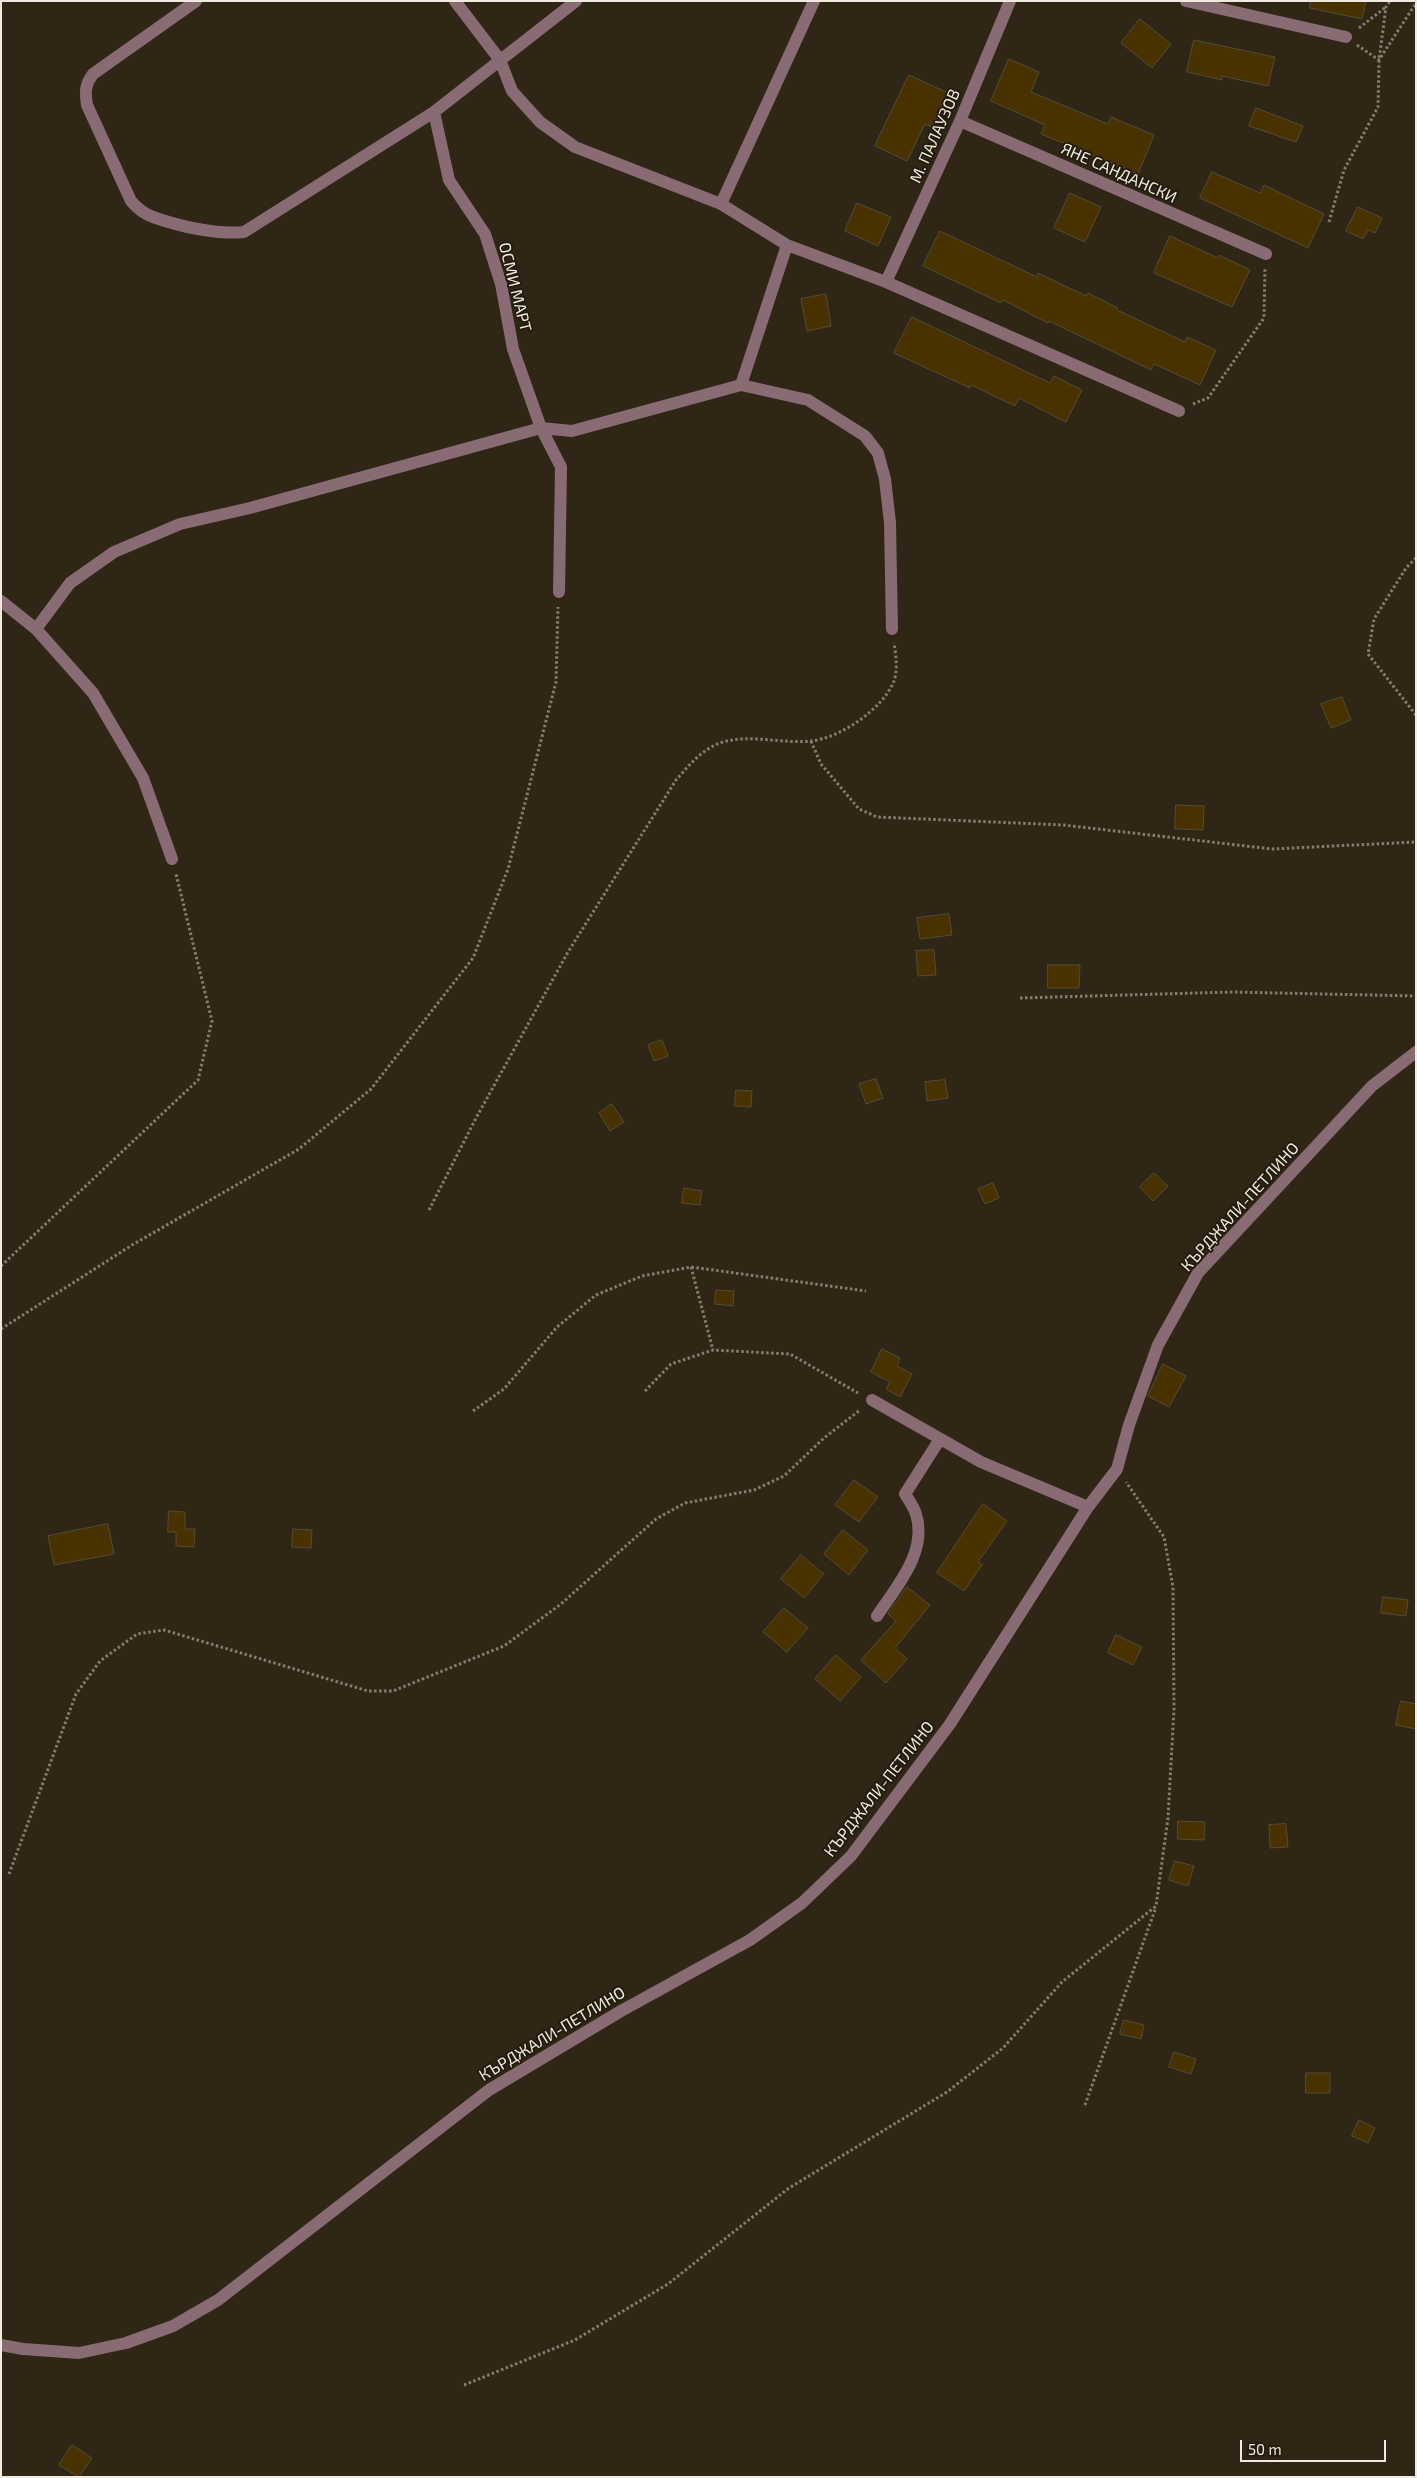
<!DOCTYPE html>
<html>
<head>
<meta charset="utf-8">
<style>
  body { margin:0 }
  #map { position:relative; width:1417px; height:2478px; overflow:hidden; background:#2f2616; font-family:"Exo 2",sans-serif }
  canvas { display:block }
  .frame { position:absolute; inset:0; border:2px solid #f0eae0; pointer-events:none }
  .scale { position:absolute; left:1240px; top:2440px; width:146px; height:22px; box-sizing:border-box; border:2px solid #f0eae0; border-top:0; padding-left:6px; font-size:15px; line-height:18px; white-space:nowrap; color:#f0eae0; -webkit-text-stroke:4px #251d0c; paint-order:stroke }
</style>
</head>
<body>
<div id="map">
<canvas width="1417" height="2478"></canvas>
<div class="frame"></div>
<div class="scale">50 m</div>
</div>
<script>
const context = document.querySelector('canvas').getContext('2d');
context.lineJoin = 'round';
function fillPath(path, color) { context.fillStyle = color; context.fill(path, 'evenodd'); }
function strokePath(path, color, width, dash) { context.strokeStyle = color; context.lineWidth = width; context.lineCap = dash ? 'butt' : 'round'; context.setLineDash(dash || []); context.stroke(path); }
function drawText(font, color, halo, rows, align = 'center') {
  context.font = font + ' "Exo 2",sans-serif'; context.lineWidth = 4; context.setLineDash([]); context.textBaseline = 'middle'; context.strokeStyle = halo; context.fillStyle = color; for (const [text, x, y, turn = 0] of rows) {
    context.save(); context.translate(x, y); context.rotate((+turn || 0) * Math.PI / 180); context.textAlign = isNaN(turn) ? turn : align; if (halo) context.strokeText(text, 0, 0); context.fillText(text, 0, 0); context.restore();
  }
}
const building = new Path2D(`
  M1311,1H1366L1362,19L1310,8Z
  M1140,19L1171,44L1152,68L1121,43Z
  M1194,40L1275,57L1268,86L1222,76V80L1187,72Z
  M1009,59L1039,72L1031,92L1108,124L1111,117L1154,135L1138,174L1041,134L1045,125L991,101Z
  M909,75L948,93L932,127L925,124L907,161L875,146Z
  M1256,108L1303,126L1296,142L1249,126Z
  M1212,172L1260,193L1264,185L1324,214L1308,248L1200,198Z
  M1070,193L1101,207L1085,242L1054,228Z
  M857,203L891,217L878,246L845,231Z
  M1358,207L1382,218L1375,233L1368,230L1363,239L1346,231Z
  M940,231L1037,277L1038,273L1086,296L1088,293L1118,308L1117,310L1185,342L1187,337L1216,350L1200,385L1154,364L1151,370L1049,321L1048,323L1003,300L1001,303L923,266Z
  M1170,236L1218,258L1219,255L1250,270L1232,307L1154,273Z
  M826,294L831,326L807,331L801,299Z
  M912,317L1050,383L1054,376L1082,390L1066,422L1019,398L1015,406L971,385L970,388L894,353Z
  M1342,697L1351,720L1331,728L1321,704Z
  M1176,805L1204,806L1203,830L1175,829Z
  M949,914L952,935L920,939L917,918Z
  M934,950L936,975L918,976L916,951Z
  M1048,965H1080L1079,988H1048Z
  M662,1040L668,1056L654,1061L648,1045Z
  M876,1079L883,1098L866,1104L859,1084Z
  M945,1080L948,1098L927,1101L925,1082Z
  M736,1090L752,1091L751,1107L735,1106Z
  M612,1104L624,1122L610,1131L599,1113Z
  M1154,1173L1168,1186L1153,1201L1140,1187Z
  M993,1183L999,1198L985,1204L978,1189Z
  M684,1188L702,1191L700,1205L682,1203Z
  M716,1290L734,1291L733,1306L715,1304Z
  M882,1349L900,1358L897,1366L912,1374L900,1397L886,1389L890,1382L871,1372Z
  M1163,1364L1186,1376L1169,1407L1148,1396Z
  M854,1480L878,1497L859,1522L835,1505Z
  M983,1504L1007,1521L978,1562L982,1565L964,1591L937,1573Z
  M169,1511L185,1512V1529H195L194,1547L176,1546V1532H168Z
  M108,1524L114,1554L54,1565L48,1536Z
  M293,1529L312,1530L311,1548L292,1547Z
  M843,1530L868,1550L849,1575L824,1554Z
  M801,1555L824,1574L804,1598L781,1579Z
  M907,1587L930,1605L895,1648L907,1659L886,1683L861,1660L896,1621L888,1614Z
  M1383,1597L1408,1600L1406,1616L1381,1613Z
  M784,1608L808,1628L787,1652L763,1632Z
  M1116,1635L1142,1647L1133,1665L1108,1653Z
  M836,1655L861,1677L840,1701L815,1679Z
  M1401,1701L1416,1704V1729L1396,1725Z
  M1178,1821L1205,1822L1204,1840L1178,1839Z
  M1286,1824L1288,1847L1270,1848L1269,1825Z
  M1175,1861L1194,1866L1188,1886L1169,1880Z
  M1124,2020L1144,2025L1141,2039L1120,2034Z
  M1174,2052L1196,2059L1191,2074L1169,2067Z
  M1306,2073H1330V2093H1306Z
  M1359,2120L1375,2128L1368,2143L1352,2136Z
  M72,2445L92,2458L79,2477L59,2465Z`);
fillPath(building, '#483300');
strokePath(building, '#544b39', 1);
strokePath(new Path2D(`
  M1359,28L1386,7
  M1357,45L1379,60L1416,3
  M1329,222L1344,170L1378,107L1379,60L1386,7L1390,1
  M1193,404L1208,398L1264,318L1265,268
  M1416,558L1406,568L1374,619L1368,654L1416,715
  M811,741L821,764L859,809L877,817L1063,825L1272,849L1416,842
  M1020,998L1232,992L1416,996
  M429,1210L476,1118L568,952L676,780C689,765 703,748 723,742C751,734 782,744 810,741C839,739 883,709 894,681C898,669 896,655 894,643
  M1,1266L198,1080L212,1021L176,874
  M691,1267L713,1350
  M1,1329L132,1245L299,1149L371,1089L473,958L508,869L556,682L558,607
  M645,1391L671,1364L713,1350L790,1354L858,1393
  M473,1411L504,1389L557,1327L596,1295L642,1276L691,1267L866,1291
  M9,1874L76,1694L100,1661L137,1634L164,1630L368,1691H393L504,1646L561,1604L656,1519L685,1503L754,1490L784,1476L824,1438L860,1410
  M1085,2105L1156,1907
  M464,2385L575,2340L668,2284L789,2188L947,2092L1003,2048L1062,1982L1156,1906L1168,1818L1174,1709L1173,1587L1164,1537L1126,1482`), '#857d70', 3, [2.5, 2.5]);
strokePath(new Path2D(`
  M196,1L93,74C85,84 85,92 87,105L131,201C137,208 144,214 153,217C178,226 217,235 244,232L434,112
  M455,1L500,60L512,91L540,122L575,147L721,204L787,245L886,282L1179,411
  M1186,1L1346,37
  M960,121L1266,254
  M721,204L814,1
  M886,282L960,121L1010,1
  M741,385L787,245
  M559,592L561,467L541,428L513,349L501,284L485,234L449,180L434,112L576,1
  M1,601L36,629L93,693L143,778L172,859
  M36,629L70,583L114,552L180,524L250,508L541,428L572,431L741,385L808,400L865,436L878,453L885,479L890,523L892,629
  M872,1400L981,1462L1088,1507
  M877,1616C896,1587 928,1552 916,1514C914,1507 909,1500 905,1494L940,1439
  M1,2345L23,2349L79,2353L126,2343L173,2326L218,2300L489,2090L621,2011L750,1940L802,1903L851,1856L950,1724L1088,1507L1117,1469L1129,1425L1158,1345L1198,1273L1372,1086L1416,1052`), '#896b73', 12);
drawText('16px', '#f0eae0', '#251d0c', [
  ["М. ПАЛАУЗОВ",935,136,-66],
  ["ЯНЕ САНДАНСКИ",1119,173,24],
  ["ОСМИ МАРТ",515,287,76],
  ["КЪРДЖАЛИ-ПЕТЛИНО",1240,1207,-48],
  ["КЪРДЖАЛИ-ПЕТЛИНО",879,1789,-52],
  ["КЪРДЖАЛИ-ПЕТЛИНО",552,2034,-31]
]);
</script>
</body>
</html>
